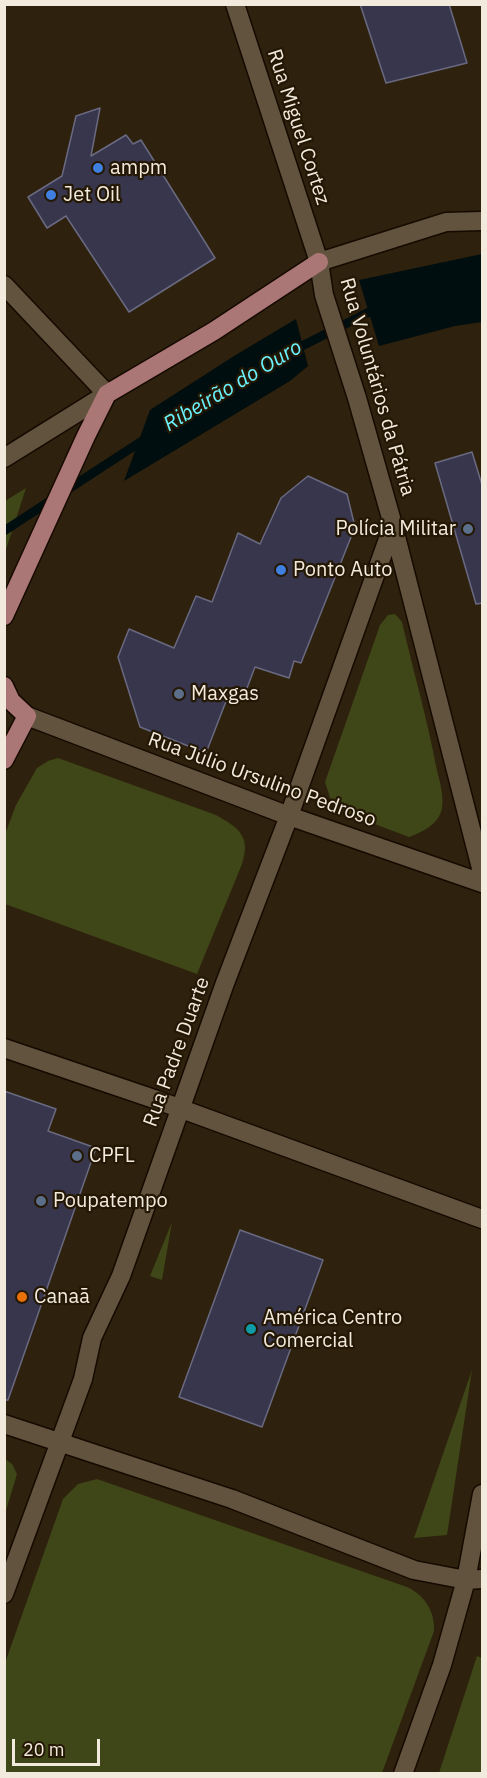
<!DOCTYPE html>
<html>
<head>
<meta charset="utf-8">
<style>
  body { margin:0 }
  #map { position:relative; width:487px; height:1778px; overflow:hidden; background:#2e210d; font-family:"IBM Plex Sans",sans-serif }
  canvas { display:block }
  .frame { position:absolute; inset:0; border:6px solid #f3eade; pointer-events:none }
  .scale { position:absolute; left:12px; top:1739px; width:88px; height:27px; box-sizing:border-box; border:3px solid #f3eade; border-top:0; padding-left:8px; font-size:18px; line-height:21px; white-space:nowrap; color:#f3eade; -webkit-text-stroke:4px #241804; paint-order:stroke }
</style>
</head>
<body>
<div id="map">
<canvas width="487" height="1778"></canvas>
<div class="frame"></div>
<div class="scale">20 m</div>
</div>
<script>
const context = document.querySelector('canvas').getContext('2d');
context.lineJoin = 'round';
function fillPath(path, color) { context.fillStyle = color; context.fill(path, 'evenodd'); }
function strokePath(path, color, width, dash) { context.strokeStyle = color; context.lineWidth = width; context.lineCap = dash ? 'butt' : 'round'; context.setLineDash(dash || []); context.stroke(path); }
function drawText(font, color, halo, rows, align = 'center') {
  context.font = font + ' "IBM Plex Sans",sans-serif'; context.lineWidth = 4.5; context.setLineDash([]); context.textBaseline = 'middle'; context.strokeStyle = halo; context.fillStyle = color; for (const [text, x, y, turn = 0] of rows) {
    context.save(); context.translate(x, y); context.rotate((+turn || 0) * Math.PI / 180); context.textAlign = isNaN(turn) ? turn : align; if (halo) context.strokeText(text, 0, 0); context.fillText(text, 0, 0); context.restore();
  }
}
fillPath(new Path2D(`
  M26,488L5,553V501Z
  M395,614L402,622C413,670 427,718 436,766C439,779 444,794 442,808C439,824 423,832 409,837L343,812L331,801L325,782L380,625L388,615Z
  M58,758L216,815C239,828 251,836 242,864L197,974L5,904V834L16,805L37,768L48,761Z
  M172,1222L162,1280L150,1276Z
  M472,1370L447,1535L414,1538Z
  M5,1459L12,1464L17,1474L5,1514Z
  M97,1479L407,1587C425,1595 435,1612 434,1631L382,1773H5V1663L63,1499L78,1484Z
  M477,1656L482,1658V1773H439Z`), '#3f4718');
fillPath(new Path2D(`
  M482,254V322L455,326L379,346L359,280Z
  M296,319L308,366L290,381L124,481L150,410L234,356Z`), '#000e0f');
strokePath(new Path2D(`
  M294,350L369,312L382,310
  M4,531L148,437`), '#000e0f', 9);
const building = new Path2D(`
  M360,4H449L467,63L386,83Z
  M100,108L91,156L126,135L133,144L141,140L215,258L129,312L66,216L47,228L28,197L62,176L76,116Z
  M472,452L483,488V603L476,604L435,463Z
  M308,476L347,494L355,527L301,663L294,661L289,678L255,667L244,696L230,691L206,753L140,727L118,657L129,629L174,648L196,596L212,602L238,533L260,544L281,498Z
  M4,1091L56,1109L48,1131L96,1148L8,1400H4Z
  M240,1230L323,1260L262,1427L179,1397Z`);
fillPath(building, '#37364c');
strokePath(building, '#696981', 1.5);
const street = new Path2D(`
  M235,4L319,262L324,295L357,398L393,525L482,872
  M319,262L446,222L482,221
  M4,285L107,394L4,458
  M27,716L289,816L482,883
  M4,1048L157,1100L482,1219
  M4,1424L232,1499L414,1570L466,1580L482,1579
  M4,1594L83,1379L92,1338L121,1276L225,983L289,816L393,525
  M403,1774L442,1665L466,1580L482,1494`);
const primary = new Path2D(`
  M4,616L86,436L107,394L214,331L319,262
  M4,686L11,701L27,716L4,760`);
strokePath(street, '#160a00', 21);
strokePath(primary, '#160a00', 21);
strokePath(street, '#61533d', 18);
strokePath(primary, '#aa7676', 18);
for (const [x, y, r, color] of [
  [98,168,6,"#3f7fe0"],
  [51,195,6,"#3f7fe0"],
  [468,529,6,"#5c6f8a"],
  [281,570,6,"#3f7fe0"],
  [179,694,6,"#5c6f8a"],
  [77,1156,6,"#5c6f8a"],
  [41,1201,6,"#5c6f8a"],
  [22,1297,6,"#e8710a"],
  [251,1329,6,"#0f9aa8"]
]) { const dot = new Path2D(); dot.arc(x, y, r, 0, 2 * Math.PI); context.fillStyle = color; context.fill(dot); strokePath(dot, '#241804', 2); }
drawText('20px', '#f3eade', '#241804', [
  ["Rua Miguel Cortez",298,127,72],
  ["Rua Voluntários da Pátria",377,387,74],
  ["Rua Júlio Ursulino Pedroso",262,780,20],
  ["Rua Padre Duarte",177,1052,-70]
]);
drawText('20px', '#f3eade', '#241804', [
  ["ampm",110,168],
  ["Jet Oil",63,195],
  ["Polícia Militar",456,529,"right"],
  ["Ponto Auto",293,570],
  ["Maxgas",191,694],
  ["CPFL",89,1156],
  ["Poupatempo",53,1201],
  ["Canaã",34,1297],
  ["América Centro",263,1318],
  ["Comercial",263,1341]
], 'left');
drawText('italic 21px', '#69f4ff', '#241804', [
  ["Ribeirão do Ouro",233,386,-31]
]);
</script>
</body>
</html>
